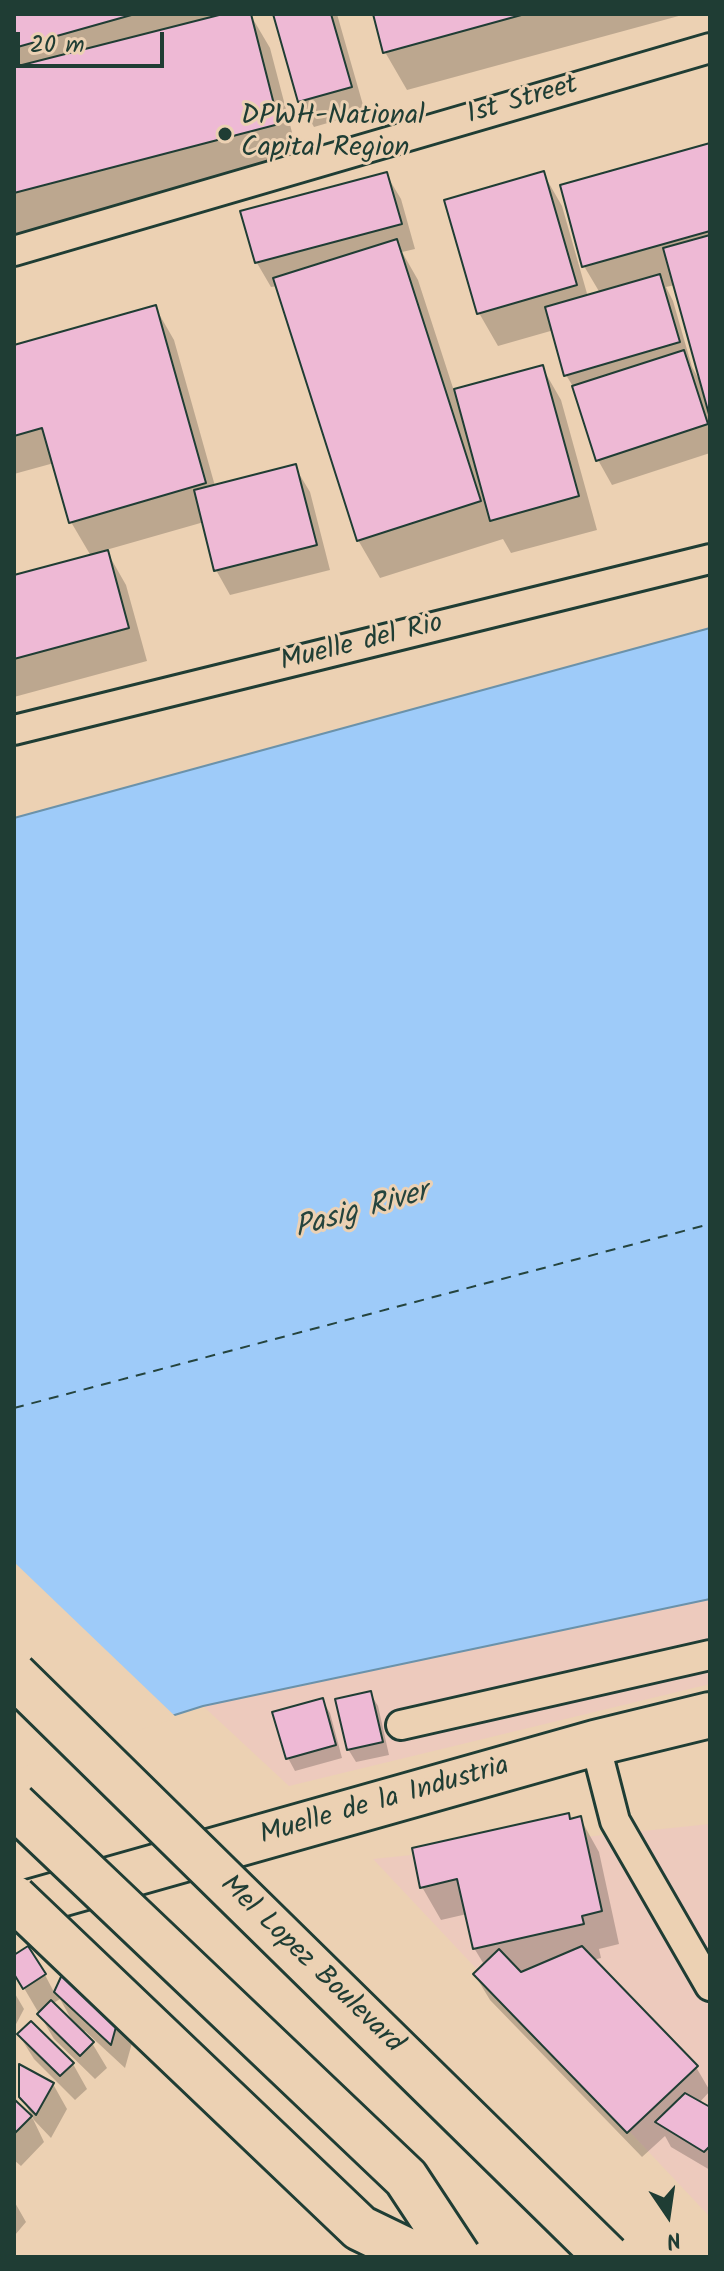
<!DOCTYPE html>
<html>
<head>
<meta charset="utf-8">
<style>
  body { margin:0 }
  #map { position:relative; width:724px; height:2271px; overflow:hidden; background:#ecd1b3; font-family:Kalam,sans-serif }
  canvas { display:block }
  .frame { position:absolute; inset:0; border:16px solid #1f3d34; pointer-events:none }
  .north { position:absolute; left:628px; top:2175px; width:80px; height:80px; -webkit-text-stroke:6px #ecd1b3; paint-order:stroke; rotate:167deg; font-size:22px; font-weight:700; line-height:32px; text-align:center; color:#1f3d34 }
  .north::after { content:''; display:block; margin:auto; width:28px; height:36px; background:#1f3d34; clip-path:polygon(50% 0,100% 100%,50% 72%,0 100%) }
  .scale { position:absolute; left:16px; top:32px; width:148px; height:36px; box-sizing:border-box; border:4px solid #1f3d34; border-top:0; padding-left:10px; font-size:24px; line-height:28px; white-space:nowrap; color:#1f3d34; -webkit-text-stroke:6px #ecd1b3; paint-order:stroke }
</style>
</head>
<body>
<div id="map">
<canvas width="724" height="2271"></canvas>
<div class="frame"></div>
<div class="north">N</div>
<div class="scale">20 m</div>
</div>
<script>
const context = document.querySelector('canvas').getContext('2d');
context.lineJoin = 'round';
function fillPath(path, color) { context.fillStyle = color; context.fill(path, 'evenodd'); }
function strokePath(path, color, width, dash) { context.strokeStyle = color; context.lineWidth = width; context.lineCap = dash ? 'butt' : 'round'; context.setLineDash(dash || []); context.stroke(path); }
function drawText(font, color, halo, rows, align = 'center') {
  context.font = font + ' Kalam,sans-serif'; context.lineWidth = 6; context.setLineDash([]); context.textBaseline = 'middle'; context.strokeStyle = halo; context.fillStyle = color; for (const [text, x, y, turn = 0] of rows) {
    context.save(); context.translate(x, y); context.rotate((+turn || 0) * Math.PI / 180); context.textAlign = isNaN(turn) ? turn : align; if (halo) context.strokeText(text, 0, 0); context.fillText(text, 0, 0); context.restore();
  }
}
fillPath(new Path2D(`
  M710,1599V1684L289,1786L203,1706Z
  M710,1824V2217L373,1859Z`), '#edcabd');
const water = new Path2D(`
  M710,628V1599L203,1706L14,1766V818Z`);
fillPath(water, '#9ecbf9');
strokePath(water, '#6b92aa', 2);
fillPath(new Path2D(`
  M14,1562L177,1718L14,1770Z`), '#ecd1b3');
fillPath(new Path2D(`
  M14,14H250L270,48L300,163L14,236Z
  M275,14H337L365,112L314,127L300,102Z
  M375,14H686L407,90L385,52Z
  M710,145V453L612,485L598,460L577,393L566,375L554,330L498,346L479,313L543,173L562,206L588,297L600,293L584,266ZM675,285L701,383L692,367L673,301L666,287Z
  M386,174L401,199L415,249L402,252L418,280L454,391L542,367L561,400L597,530L511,553L503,539L380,578L358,540L278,286L271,287L257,263L243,213Z
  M155,307L174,340L215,486L295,467L310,492L330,570L230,595L216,570L204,522L106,550L126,585L147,661L14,697V577L91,556L71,522L54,463L14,474V347Z
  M370,1693L378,1706L389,1755L356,1762L348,1749Z
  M322,1700L330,1713L342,1758L295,1771L288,1758Z
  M580,1818L599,1852L619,1944L599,1949L601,1958L593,1960L696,2067L710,2091L699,2103L710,2109V2170L671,2147L665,2136L642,2157L490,2000L475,1975L485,1966L474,1948L467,1914L441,1920L422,1887Z
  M14,1957L45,1975L55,1994L67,1969L117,2017L132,2043L125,2068L85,2031L83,2034L92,2043L107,2068L95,2079L54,2039L14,1971ZM60,1999L74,2024L52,2004Z
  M14,1992L24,2009L14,2028Z
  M19,2035L73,2064L87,2089L75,2100L34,2059Z
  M53,2084L67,2109L51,2138L34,2120L21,2096Z
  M15,2103L33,2119L44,2142L21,2166L14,2160Z
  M14,2201L26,2222L15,2235H14Z`), '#0003');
strokePath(new Path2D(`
  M14,1408L710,1224`), '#25443e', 2, [10, 8]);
const building = new Path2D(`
  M14,14H135L14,48Z
  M223,14H251L279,124L14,193V67Z
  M273,14H331L352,87L298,102Z
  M373,14H525L383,53Z
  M710,143V231L582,267L560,185Z
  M544,171L577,285L477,314L444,200Z
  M387,172L402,224L255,263L240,211Z
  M710,235V418L663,248Z
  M397,239L481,501L357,541L273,278Z
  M660,274L680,342L564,376L545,307Z
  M156,305L206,483L69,523L42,428L14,436V345Z
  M684,350L708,424L596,461L572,386Z
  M543,365L579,496L490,521L454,389Z
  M296,464L317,545L214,571L194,490Z
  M108,550L129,628L14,659V575Z
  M371,1691L383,1742L347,1750L335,1699Z
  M323,1698L336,1745L286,1759L272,1712Z
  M569,1813L570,1819L581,1816L602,1911L582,1916L584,1924L473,1949L457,1879L420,1888L412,1848Z
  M28,1946L46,1974L23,1989L14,1974V1955Z
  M582,1946L698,2066L627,2133L473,1974L499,1949L521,1972Z
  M66,1966L119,2016L111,2045L54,1992Z
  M51,2000L94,2042L80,2056L37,2014Z
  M31,2021L74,2063L60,2076L17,2034Z
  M19,2064L54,2083L36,2115L19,2097Z
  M685,2093L710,2107V2146L704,2152L655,2122Z
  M15,2100L32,2116L14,2134V2101Z`);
fillPath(building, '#eeb9d5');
strokePath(building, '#1f3d34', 2);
const lane = new Path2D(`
  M14,251L710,48
  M14,730L710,559
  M401,1725L710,1655
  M595,1743L615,1821L710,1986`);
const secondary = new Path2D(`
  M14,1907L595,1743L710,1715`);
strokePath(lane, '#1f3d34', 34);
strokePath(secondary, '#1f3d34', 50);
strokePath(lane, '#ecd1b3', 28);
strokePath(secondary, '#ecd1b3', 44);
const highwayBridge = new Path2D(`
  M14,1675L607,2257
  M14,1805L406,2178L458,2257
  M14,1898L360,2228L420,2257`);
strokePath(highwayBridge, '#1f3d34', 50, []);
strokePath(highwayBridge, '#ecd1b3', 44);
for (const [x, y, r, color] of [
  [225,134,8,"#1f3d34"]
]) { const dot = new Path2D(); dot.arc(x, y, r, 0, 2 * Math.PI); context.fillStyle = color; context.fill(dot); strokePath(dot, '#ecd1b3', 3); }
drawText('28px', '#1f3d34', '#ecd1b3', [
  ["1st Street",523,102,-16],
  ["Muelle del Rio",362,645,-14],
  ["Muelle de la Industria",385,1803,-16],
  ["Mel Lopez Boulevard",310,1966,44]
]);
drawText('28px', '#1f3d34', '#ecd1b3', [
  ["DPWH-National",241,118],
  ["Capital Region",241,150]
], 'left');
drawText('italic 30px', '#25443e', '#ecd1b3', [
  ["Pasig River",362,1213,-16]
]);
</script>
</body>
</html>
